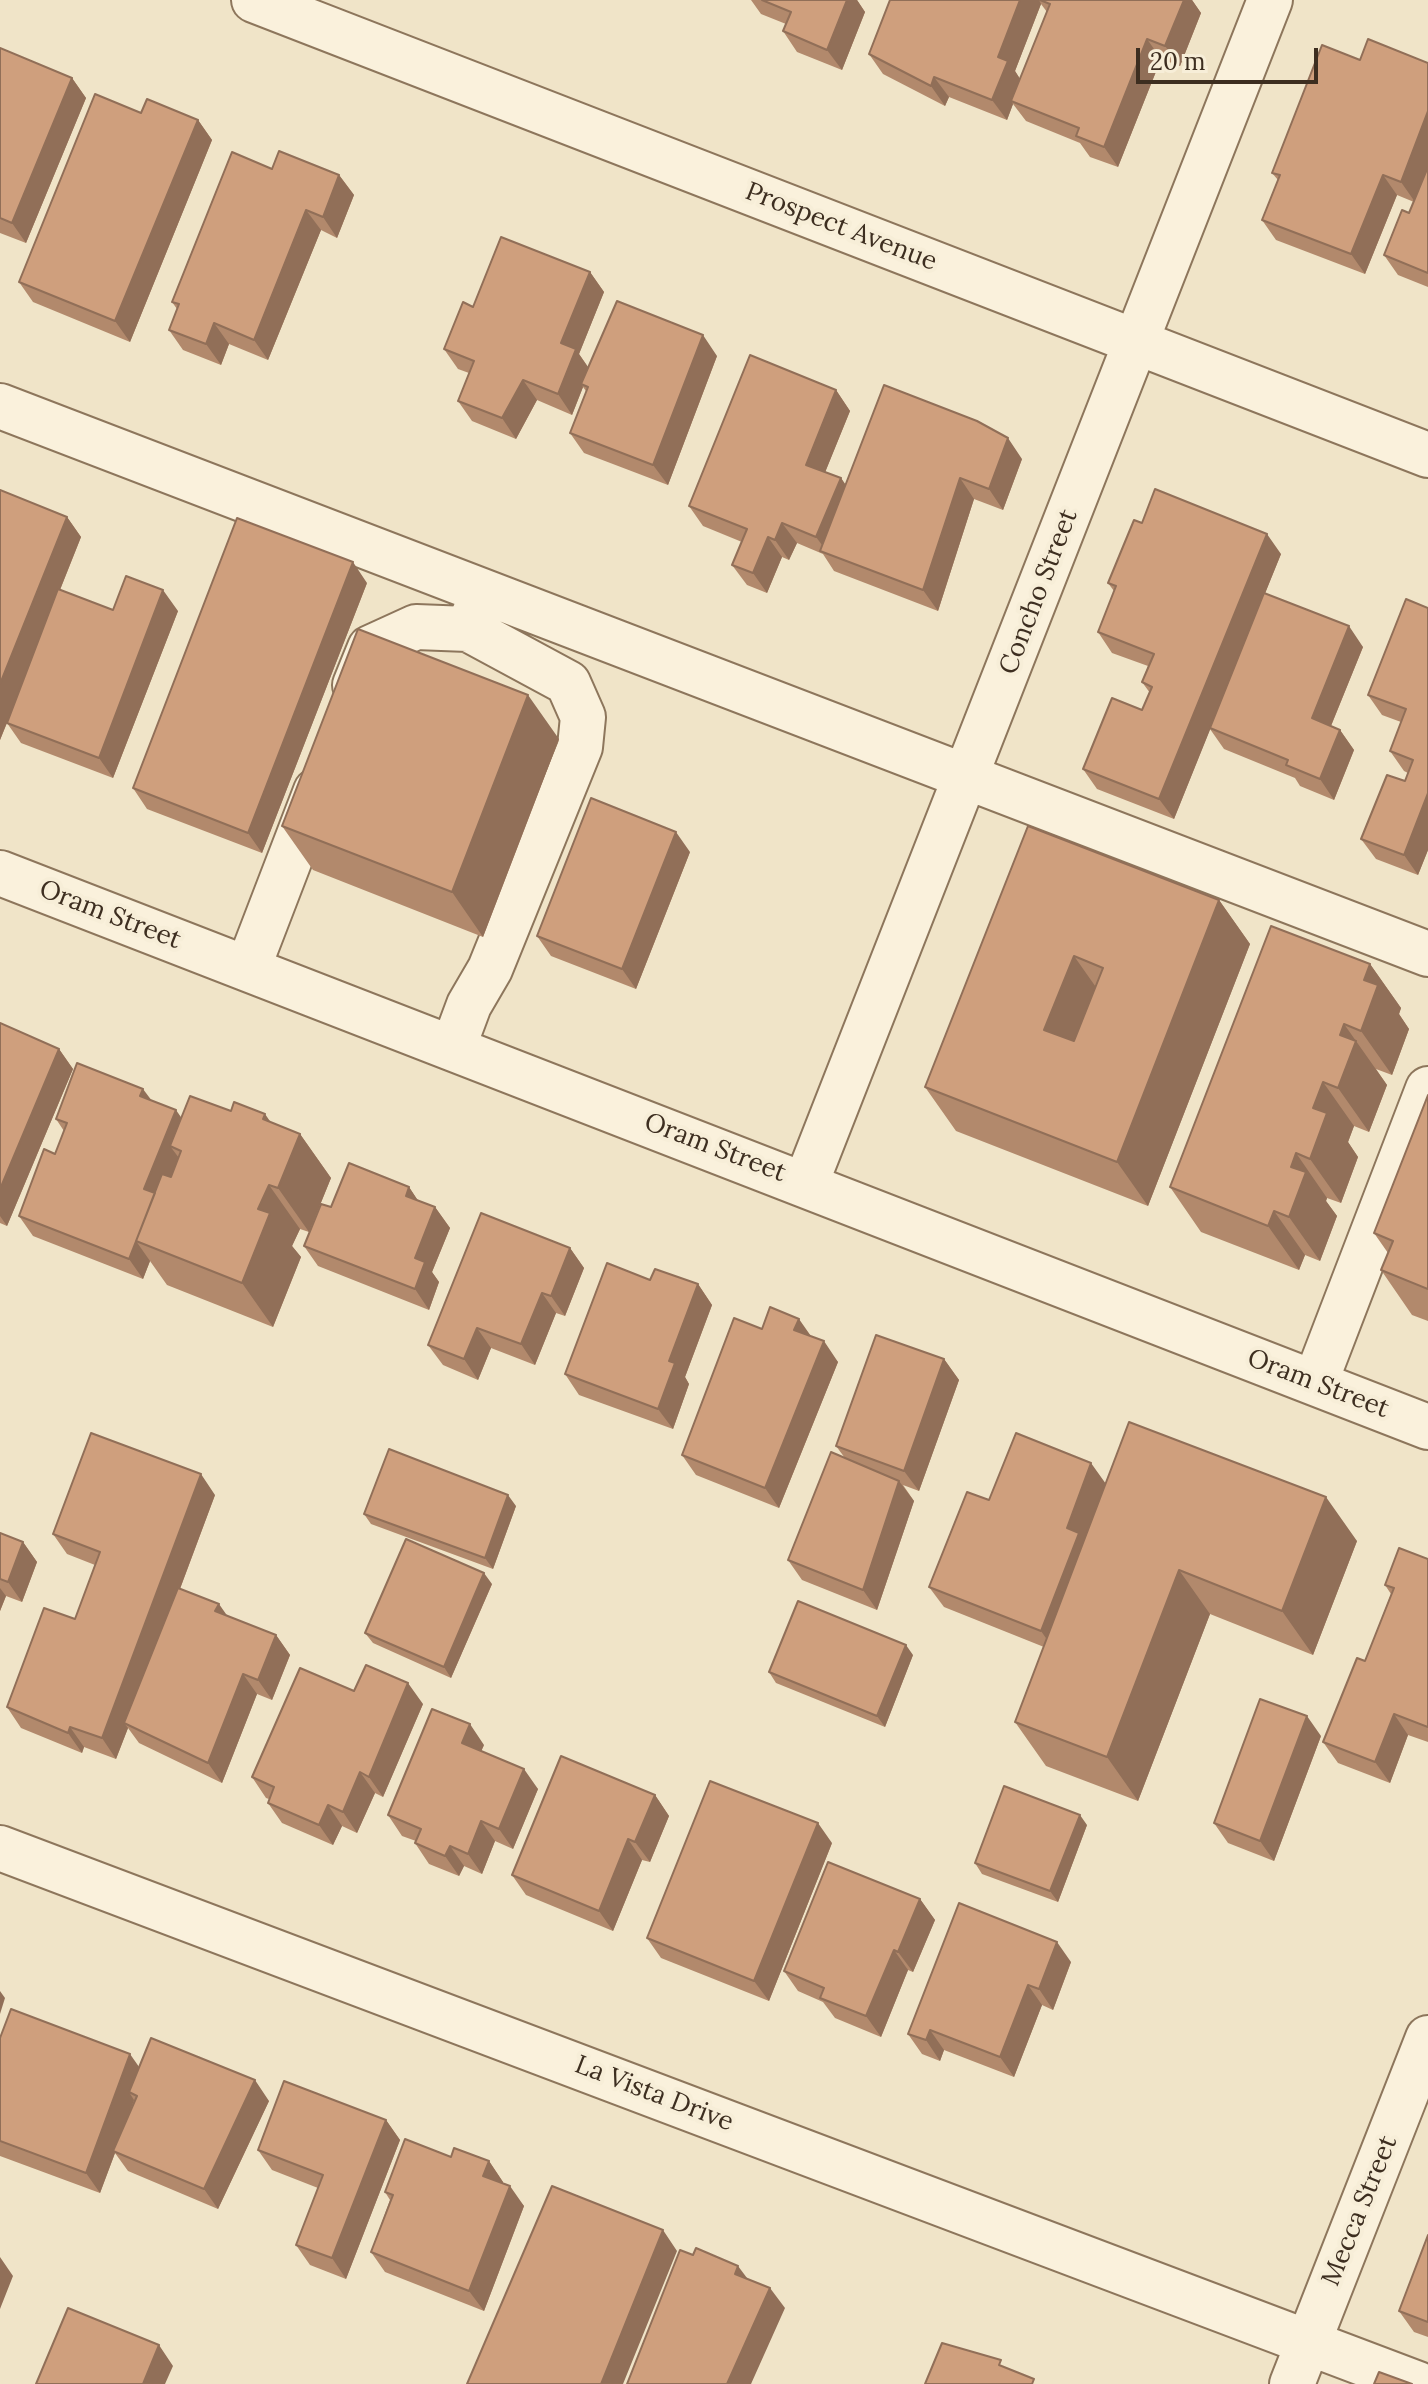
<!DOCTYPE html>
<html>
<head>
<meta charset="utf-8">
<style>
  body { margin:0 }
  #map { position:relative; width:1428px; height:2384px; overflow:hidden; background:#f0e4c8; font-family:Lora,serif }
  canvas { display:block }
  .scale { position:absolute; left:1136px; top:48px; width:182px; height:36px; box-sizing:border-box; border:4px solid #3d2e20; border-top:0; padding-left:10px; font-size:24px; line-height:28px; white-space:nowrap; color:#3d2e20; -webkit-text-stroke:6px #f7eed8; paint-order:stroke }
</style>
</head>
<body>
<div id="map">
<canvas width="1428" height="2384"></canvas>
<div class="scale">20 m</div>
</div>
<script>
const context = document.querySelector('canvas').getContext('2d');
context.lineJoin = 'round';
function strokePath(path, color, width, dash) { context.strokeStyle = color; context.lineWidth = width; context.lineCap = dash ? 'butt' : 'round'; context.setLineDash(dash || []); context.stroke(path); }
function fillPath(path, color) { context.fillStyle = color; context.fill(path, 'evenodd'); }
function drawText(font, color, halo, rows, align = 'center') {
  context.font = font + ' Lora,serif'; context.lineWidth = 8; context.setLineDash([]); context.textBaseline = 'middle'; context.strokeStyle = halo; context.fillStyle = color; for (const [text, x, y, turn = 0] of rows) {
    context.save(); context.translate(x, y); context.rotate((+turn || 0) * Math.PI / 180); context.textAlign = isNaN(turn) ? turn : align; if (halo) context.strokeText(text, 0, 0); context.fillText(text, 0, 0); context.restore();
  }
}
const minor = new Path2D(`
  M254,0L1428,455
  M0,406L1428,954
  M355,685L370,648L416,627L468,629L479,602
  M0,873L1428,1427
  M248,968L316,791
  M453,1048L469,1005L490,969L580,747L583,717L568,683L468,629
  M806,1183L1270,0
  M1315,1383L1428,1089
  M0,1848L1418,2384
  M1292,2384L1428,2038`);
strokePath(minor, '#8d765c', 48);
strokePath(minor, '#faf1dc', 44);
fillPath(new Path2D(`
  M751,0H857L865,12L842,70L797,52L783,31L786,24L761,14Z
  M890,0H1192L1201,13L1180,66L1161,59L1118,167L1090,157L1080,143L1026,121L1013,104L1007,120L949,97L945,106L883,74L869,54ZM1041,4L1047,12L1020,79L1015,71Z
  M0,48L72,78L86,98L26,243L0,233Z
  M1360,60L1428,63V287L1398,275L1384,255L1409,213L1414,202L1397,195L1365,274L1276,240L1262,220L1278,180L1272,173Z
  M141,113L198,120L212,140L130,342L33,302L19,282Z
  M272,169L339,175L354,195L337,238L321,230L268,360L229,344L221,365L183,350L169,330L177,309L172,302Z
  M590,272L604,292L579,354L588,367L717,356L668,485L584,453L570,433L586,391L583,387L572,415L537,400L516,439L472,421L458,401L469,373L458,369L444,349L473,307Z
  M836,390L850,411L825,472L841,478L845,485L1022,459L1003,510L974,499L938,611L834,571L823,554L797,543L789,560L782,557L767,593L747,585L732,565L742,542L703,526L689,506Z
  M0,490L67,517L81,537L60,590L113,610L178,611L113,778L21,743L7,723L14,706L0,740Z
  M1142,523L1281,554L1265,593L1363,647L1331,726L1340,730L1354,750L1334,800L1300,786L1295,778L1224,749L1210,729L1174,819L1097,789L1083,769L1142,710L1150,693L1142,682L1148,666L1112,653L1098,632L1114,591L1108,583Z
  M367,583L262,853L147,809L133,788Z
  M1428,608V850L1418,875L1376,859L1361,839L1405,781L1408,773L1404,771L1390,751L1401,722L1382,715L1368,695Z
  M559,739L483,937L313,870L282,826Z
  M1028,826L1219,900L1250,944L1148,1206L956,1131L925,1087Z
  M690,852L636,989L551,956L537,936Z
  M1370,964L1401,1008L1399,1014L1409,1029L1392,1075L1376,1069L1387,1085L1369,1132L1354,1126L1348,1142L1358,1157L1341,1203L1327,1198L1326,1201L1337,1216L1320,1261L1305,1255L1299,1270L1201,1232L1170,1187Z
  M0,1023L59,1049L73,1069L7,1226L0,1223Z
  M1428,1095V1321L1412,1315L1381,1270L1388,1253L1374,1233Z
  M152,1101L181,1118L231,1111L271,1122L300,1134L331,1178L309,1232L300,1229L292,1246L301,1257L273,1327L167,1285L150,1261L143,1279L33,1236L19,1216L55,1154L64,1131L56,1119Z
  M409,1187L418,1201L435,1207L450,1228L432,1272L439,1282L429,1310L318,1266L304,1246L331,1207Z
  M570,1248L584,1268L565,1316L556,1313L535,1365L491,1348L478,1380L443,1365L428,1345Z
  M698,1284L712,1305L685,1377L689,1384L673,1429L579,1395L565,1374Z
  M762,1329L811,1336L838,1362L779,1508L696,1475L682,1455Z
  M944,1359L959,1380L919,1491L903,1485L914,1501L877,1610L802,1580L788,1560L845,1458L836,1446Z
  M1106,1484L1357,1541L1313,1655L1210,1614L1138,1801L1046,1766L1015,1722L1044,1647L944,1607L929,1587L989,1500Z
  M215,1495L180,1589L227,1616L276,1635L290,1655L272,1700L257,1694L222,1783L139,1743L128,1728L116,1759L84,1747L82,1753L21,1728L7,1707L75,1619L95,1565L67,1554L53,1534Z
  M516,1506L493,1569L371,1524L364,1514Z
  M0,1533L23,1542L37,1562L22,1602L6,1596L0,1611Z
  M1428,1559V1742L1408,1735L1390,1783L1338,1763L1323,1742L1365,1661L1391,1594L1385,1585Z
  M492,1584L451,1678L373,1643L365,1633Z
  M913,1655L885,1727L776,1683L769,1672Z
  M354,1691L423,1704L383,1797L375,1793L357,1833L342,1826L333,1845L282,1823L268,1803L269,1799L266,1798L252,1777Z
  M1321,1736L1274,1861L1228,1843L1214,1823Z
  M484,1745L481,1751L538,1789L513,1849L495,1841L482,1874L464,1866L459,1876L429,1864L415,1843L416,1841L402,1836L388,1815Z
  M655,1795L669,1816L650,1862L642,1860L613,1931L526,1895L512,1875Z
  M1087,1825L1058,1902L982,1874L975,1863Z
  M832,1843L769,2001L661,1958L647,1938Z
  M920,1899L935,1920L913,1972L908,1970L881,2037L835,2018L823,2002L798,1991L784,1971Z
  M1071,1962L1053,2010L1042,2005L1014,2077L944,2050L940,2061L922,2054L908,2034Z
  M0,2038L139,2067L269,2101L218,2209L128,2171L115,2153L100,2193L0,2156Z
  M386,2120L400,2140L346,2279L310,2265L296,2245L318,2188L272,2170L258,2150Z
  M451,2157L489,2161L503,2182V2183L524,2206L484,2311L385,2272L371,2252L390,2200L385,2192Z
  M1428,2235V2337L1414,2332L1399,2311Z`), '#b2896c');
fillPath(new Path2D(`
  M844,0H857L865,12L842,70L827,50Z
  M1020,0H1039L1041,4L1015,71L1022,82L1011,101L1013,104L1007,120L992,100L998,57Z
  M1184,0H1192L1201,13L1180,66L1165,46Z
  M1147,39L1161,59L1118,167L1104,147Z
  M934,77L949,97L945,106L931,86Z
  M72,78L86,98L26,243L12,223Z
  M1428,111V169L1415,202L1401,182Z
  M198,120L212,140L130,342L115,321Z
  M339,175L354,195L337,238L323,217Z
  M1383,175L1397,195L1365,274L1351,254Z
  M306,210L321,230L268,360L254,340Z
  M590,272L604,292L579,354L590,370L581,384L583,387L572,415L558,394L561,343Z
  M214,323L229,344L221,365L206,344Z
  M703,335L717,356L668,485L653,465Z
  M523,380L537,400L516,439L502,418Z
  M836,390L850,411L820,485L806,465Z
  M1008,438L1022,459L1003,510L989,489Z
  M841,478L855,498L828,553L816,537Z
  M960,478L974,499L938,611L923,590Z
  M67,517L81,537L0,740V684Z
  M782,523L797,543L789,560L775,540Z
  M1267,534L1281,554L1174,819L1159,799Z
  M768,537L782,557L767,593L753,573Z
  M353,562L367,583L262,853L248,833Z
  M163,590L178,611L113,778L99,758Z
  M1349,626L1363,647L1326,738L1312,718Z
  M528,695L559,739L483,937L452,892Z
  M1340,730L1354,750L1334,800L1320,779Z
  M1428,793V850L1418,875L1404,855Z
  M676,832L690,852L636,989L622,969Z
  M1219,900L1250,944L1148,1206L1117,1162Z
  M1074,956L1105,1000L1075,1074L1044,1030Z
  M1370,964L1401,1008L1399,1014L1409,1029L1392,1075L1361,1031L1364,980Z
  M1344,1024L1387,1085L1369,1132L1338,1088L1340,1035Z
  M59,1049L73,1069L7,1226L0,1216V1189Z
  M1323,1082L1354,1126L1348,1142L1358,1157L1341,1203L1310,1159L1313,1108Z
  M143,1089L158,1109L140,1096Z
  M176,1110L190,1130L170,1146L179,1158L161,1202L136,1241L150,1261L143,1279L129,1259L144,1189Z
  M265,1114L292,1153L300,1134L331,1178L309,1232L278,1188L263,1119Z
  M1296,1153L1327,1198L1326,1201L1337,1216L1320,1261L1289,1217L1291,1167Z
  M269,1185L300,1229L292,1246L301,1257L273,1327L242,1283L258,1209Z
  M409,1187L423,1208L406,1196Z
  M435,1207L450,1228L432,1272L439,1282L429,1310L415,1289V1258Z
  M1274,1211L1305,1255L1299,1270L1268,1226Z
  M570,1248L584,1268L565,1316L551,1296Z
  M698,1284L712,1305L685,1377L689,1384L673,1429L658,1409L669,1361Z
  M542,1293L556,1313L535,1365L521,1344Z
  M799,1319L813,1339L794,1330Z
  M477,1328L491,1348L478,1380L464,1359Z
  M824,1341L838,1362L779,1508L765,1488Z
  M944,1359L959,1380L919,1491L904,1471Z
  M1091,1463L1106,1484L1055,1651L1041,1631L1067,1528Z
  M201,1474L215,1495L129,1725L124,1723L128,1728L116,1759L102,1738Z
  M899,1481L914,1501L877,1610L863,1590Z
  M508,1495L516,1506L493,1569L485,1558Z
  M1326,1497L1357,1541L1313,1655L1282,1611Z
  M23,1542L37,1562L22,1602L8,1582Z
  M1179,1570L1210,1614L1138,1801L1107,1757Z
  M484,1573L492,1584L451,1678L444,1667Z
  M0,1588L6,1596L0,1611Z
  M219,1604L233,1624L215,1611Z
  M276,1635L290,1655L272,1700L258,1680Z
  M906,1645L913,1655L885,1727L877,1716Z
  M243,1674L257,1694L222,1783L208,1763Z
  M408,1683L423,1704L383,1797L369,1777Z
  M1394,1714L1408,1735L1390,1783L1375,1762Z
  M1307,1716L1321,1736L1274,1861L1260,1841Z
  M470,1724L484,1745L476,1763L462,1743Z
  M70,1727L84,1747L82,1753L68,1733Z
  M524,1769L538,1789L513,1849L499,1829Z
  M360,1772L375,1793L357,1833L343,1812Z
  M655,1795L669,1816L650,1862L635,1842Z
  M328,1805L342,1826L333,1845L319,1825Z
  M1080,1815L1087,1825L1058,1902L1050,1891Z
  M481,1821L495,1841L482,1874L468,1854Z
  M818,1823L832,1843L769,2001L754,1981Z
  M628,1839L642,1860L613,1931L599,1911Z
  M450,1846L464,1866L459,1876L445,1856Z
  M920,1899L935,1920L913,1972L898,1952Z
  M1057,1942L1071,1962L1053,2010L1039,1989Z
  M894,1950L908,1970L881,2037L866,2016Z
  M1028,1985L1042,2005L1014,2077L1000,2057Z
  M0,1991L5,1998L0,2014Z
  M930,2030L944,2050L940,2061L926,2040Z
  M130,2054L144,2074L129,2092L134,2100L115,2152L113,2151L115,2153L100,2193L86,2173Z
  M255,2080L269,2101L218,2209L204,2189Z
  M386,2120L400,2140L346,2279L332,2258Z
  M489,2161L503,2182L498,2196L483,2176Z
  M510,2186L524,2206L484,2311L469,2291Z
  M663,2230L677,2251L623,2384H601Z
  M0,2257L13,2276L0,2309Z
  M738,2266L753,2286L735,2274Z
  M770,2288L785,2308L751,2384H727Z
  M159,2345L173,2366L165,2384H143Z`), '#916f58');
const building = new Path2D(`
  M762,0H847L827,50L783,31L791,12Z
  M890,0H1020L998,57L1008,61L992,100L934,77L931,86L869,54Z
  M1040,0H1184L1165,46L1147,39L1104,147L1076,136L1079,128L1011,101L1050,4Z
  M1368,39L1428,63V111L1401,182L1383,175L1351,254L1262,220L1280,175L1272,173L1322,45L1360,60Z
  M0,48L72,78L12,223L0,218Z
  M95,94L141,113L147,99L198,120L115,321L19,282Z
  M279,151L339,175L323,217L306,210L254,340L214,323L206,344L169,330L179,304L172,302L232,152L272,169Z
  M1428,167V273L1384,255L1402,210L1409,213Z
  M501,237L590,272L561,343L576,349L558,394L523,380L502,418L458,401L474,361L444,349L463,302L473,307Z
  M617,301L703,335L653,465L570,433L588,387L581,384Z
  M750,355L836,390L806,465L841,478L816,537L782,523L775,540L768,537L753,573L732,565L747,529L689,506Z
  M884,385L977,421L1008,438L989,489L960,478L923,590L820,551Z
  M1155,489L1267,534L1159,799L1083,769L1112,698L1142,710L1152,687L1142,682L1154,654L1098,632L1116,586L1108,583L1134,520L1142,523Z
  M0,490L67,517L0,684Z
  M237,518L353,562L248,833L133,788Z
  M126,576L163,590L99,758L7,723L58,589L113,610Z
  M1264,593L1349,626L1312,718L1340,730L1320,779L1286,765L1288,760L1210,728Z
  M1406,599L1428,608V793L1404,855L1361,839L1387,775L1405,781L1413,760L1390,751L1406,709L1368,695Z
  M358,629L528,695L452,892L282,826Z
  M591,798L676,832L622,969L537,936Z
  M1028,826L1219,900L1117,1162L925,1087ZM1074,956L1103,968L1074,1041L1044,1030Z
  M1271,926L1370,964L1364,980L1378,985L1361,1031L1344,1024L1340,1035L1356,1041L1338,1088L1323,1082L1313,1108L1327,1113L1310,1159L1296,1153L1291,1167L1306,1172L1289,1217L1274,1211L1268,1226L1170,1187Z
  M0,1023L59,1049L0,1189Z
  M77,1063L143,1089L140,1096L176,1110L144,1189L155,1193L129,1259L19,1216L44,1149L55,1154L67,1123L56,1119Z
  M1428,1095V1289L1381,1270L1393,1241L1374,1233Z
  M190,1096L231,1111L234,1102L265,1114L263,1119L300,1134L278,1188L269,1185L258,1209L270,1213L242,1283L136,1241L162,1174L171,1177L181,1151L170,1146Z
  M349,1163L409,1187L406,1196L435,1207L415,1258L425,1262L415,1289L304,1246L321,1204L331,1207Z
  M481,1213L570,1248L551,1296L542,1293L521,1344L477,1328L464,1359L428,1345Z
  M607,1263L650,1280L655,1269L698,1284L669,1361L675,1363L658,1409L565,1374Z
  M770,1307L799,1319L794,1330L824,1341L765,1488L682,1455L734,1318L762,1329Z
  M876,1335L944,1359L904,1471L836,1446Z
  M1129,1422L1326,1497L1282,1611L1179,1570L1107,1757L1015,1722Z
  M91,1433L201,1474L102,1738L70,1727L68,1733L7,1707L44,1608L75,1619L100,1552L53,1534Z
  M1016,1433L1091,1463L1067,1528L1079,1533L1041,1631L929,1587L967,1492L989,1500Z
  M389,1449L508,1495L485,1558L364,1514Z
  M831,1452L899,1481L863,1590L788,1560Z
  M0,1533L23,1542L8,1582L0,1579Z
  M406,1539L484,1573L444,1667L365,1633Z
  M1399,1548L1428,1559V1727L1394,1714L1375,1762L1323,1742L1357,1658L1365,1661L1394,1588L1385,1585Z
  M178,1588L219,1604L215,1611L276,1635L258,1680L243,1674L208,1763L124,1723Z
  M798,1601L906,1645L877,1716L769,1672Z
  M366,1665L408,1683L369,1777L360,1772L343,1812L328,1805L319,1825L268,1803L274,1787L252,1777L300,1668L354,1691Z
  M1260,1699L1307,1716L1260,1841L1214,1823Z
  M432,1709L470,1724L462,1743L524,1769L499,1829L481,1821L468,1854L450,1846L445,1856L415,1843L421,1829L388,1815Z
  M561,1756L655,1795L635,1842L628,1839L599,1911L512,1875Z
  M710,1781L818,1823L754,1981L647,1938Z
  M1004,1786L1080,1815L1050,1891L975,1863Z
  M828,1862L920,1899L898,1952L894,1950L866,2016L820,1998L824,1988L784,1971Z
  M959,1903L1057,1942L1039,1989L1028,1985L1000,2057L930,2030L926,2040L908,2034Z
  M11,2009L130,2054L86,2173L0,2141V2038Z
  M151,2038L255,2080L204,2189L113,2151L137,2096L129,2092Z
  M284,2081L386,2120L332,2258L296,2245L323,2175L258,2150Z
  M405,2139L451,2157L454,2148L489,2161L483,2176L510,2186L469,2291L371,2252L393,2195L385,2192Z
  M552,2186L663,2230L601,2384H467Z
  M1428,2235V2322L1399,2311Z
  M696,2248L738,2266L735,2274L770,2288L727,2384H627L680,2250L693,2255Z
  M68,2308L159,2345L143,2384H36Z
  M942,2343L1001,2360L999,2365L1034,2379L1032,2384H925Z
  M1379,2372L1412,2384H1374Z`);
fillPath(building, '#cf9f7d');
strokePath(building, '#916f58', 2);
drawText('26px', '#3d2e20', '#f7eed8', [
  ["Prospect Avenue",841,227,21],
  ["Concho Street",1039,592,-69],
  ["Oram Street",110,915,21],
  ["Oram Street",715,1148,21],
  ["Oram Street",1318,1384,21],
  ["La Vista Drive",654,2094,21],
  ["Mecca Street",1360,2211,-68]
]);
</script>
</body>
</html>
